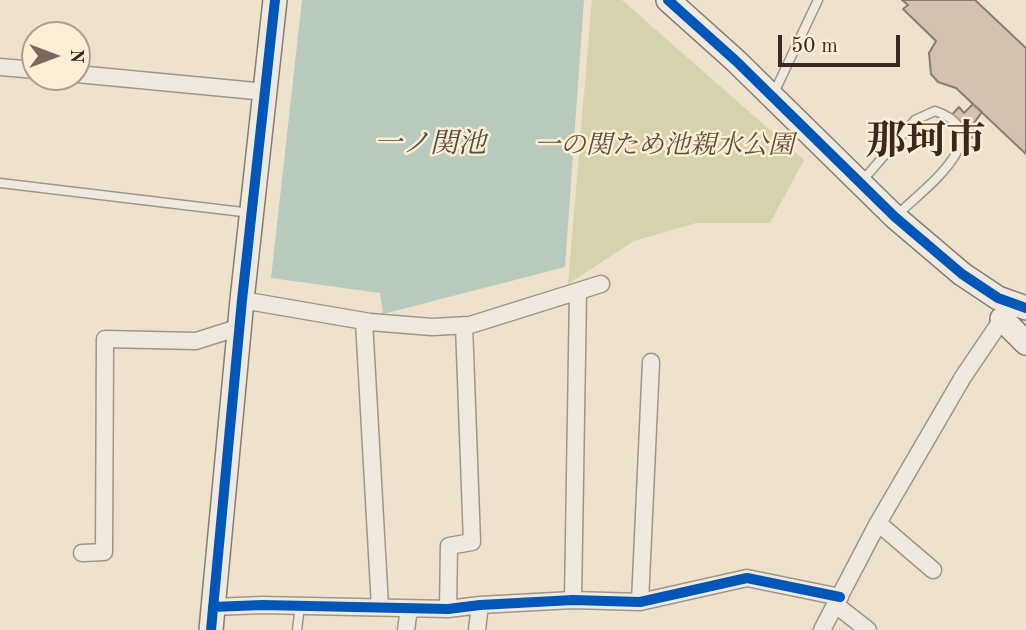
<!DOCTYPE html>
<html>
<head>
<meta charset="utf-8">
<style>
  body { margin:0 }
  #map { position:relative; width:1026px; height:630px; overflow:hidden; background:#eee2cc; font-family:"Old Standard TT",serif }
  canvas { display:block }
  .north { position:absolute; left:21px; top:21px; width:70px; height:70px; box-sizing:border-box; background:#fceed5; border:2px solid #af9e8c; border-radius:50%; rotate:90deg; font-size:19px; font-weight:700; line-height:28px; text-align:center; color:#3b271f }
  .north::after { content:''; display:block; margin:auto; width:24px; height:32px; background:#7a685c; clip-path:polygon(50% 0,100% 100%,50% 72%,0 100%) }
  .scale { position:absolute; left:778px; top:35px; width:122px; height:32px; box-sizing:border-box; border:4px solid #3b271f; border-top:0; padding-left:9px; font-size:21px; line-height:24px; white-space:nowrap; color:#3b271f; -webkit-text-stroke:5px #fceed5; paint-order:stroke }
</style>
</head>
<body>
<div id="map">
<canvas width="1026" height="630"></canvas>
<div class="north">N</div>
<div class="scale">50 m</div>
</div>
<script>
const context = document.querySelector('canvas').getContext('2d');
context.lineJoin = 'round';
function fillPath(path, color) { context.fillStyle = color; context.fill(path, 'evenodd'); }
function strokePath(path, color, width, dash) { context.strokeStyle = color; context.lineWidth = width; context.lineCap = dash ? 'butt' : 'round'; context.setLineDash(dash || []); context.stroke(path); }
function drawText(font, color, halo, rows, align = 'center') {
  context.font = font + ' "Old Standard TT","Noto Serif JP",serif'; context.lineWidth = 5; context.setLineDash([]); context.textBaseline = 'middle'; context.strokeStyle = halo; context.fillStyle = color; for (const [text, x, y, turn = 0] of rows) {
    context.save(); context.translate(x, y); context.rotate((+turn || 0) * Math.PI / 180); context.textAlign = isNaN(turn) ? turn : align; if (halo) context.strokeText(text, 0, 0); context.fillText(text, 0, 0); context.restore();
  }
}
fillPath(new Path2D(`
  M592,0H622L804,160L770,223H696L634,241L568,284Z`), '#d5d2ac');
fillPath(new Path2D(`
  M302,0H584L565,267L383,314L380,293L271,278Z`), '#b7cabb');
const building = new Path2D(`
  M902,0H975L1026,48V154L956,88L938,82L931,74L929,53L936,41L903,9L908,5Z
  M973,104L982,112L974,123L979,128L972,138L957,130L949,118L959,107L964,113Z`);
fillPath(building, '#d4c1b0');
strokePath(building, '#877d72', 2);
const lane = new Path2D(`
  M773,95L818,0
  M863,180L915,120L935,111C1002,134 921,191 897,215
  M0,183L251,213
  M297,630L300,606`);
const street = new Path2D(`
  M0,67L35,70
  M77,74L266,92
  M242,300L370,322L432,327L470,325L601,284
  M364,321L380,607
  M878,523L933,570
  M82,553L104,552L105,339L196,341L240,327
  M573,600L578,292
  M640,602L651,362
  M836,605L868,630
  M213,607L262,605L448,609L480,605L573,600L640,602L747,578L840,597
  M448,609L449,546L472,542L464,325
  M406,630L409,609
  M477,630L480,605
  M822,630L878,523L963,377L1007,312`);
const secondary = new Path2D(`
  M668,0L736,61L895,217L962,274L998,298L1026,308
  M1002,319L1026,343
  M211,630L242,300L275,0`);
strokePath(lane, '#9f9689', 11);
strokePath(street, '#9f9689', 19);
strokePath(secondary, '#877d72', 26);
strokePath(lane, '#efe9df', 8);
strokePath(street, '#efe9df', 16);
strokePath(secondary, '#efe9df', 23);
strokePath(new Path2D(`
  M668,0L736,61L895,217L962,274L998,298L1026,308
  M213,607L262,605L448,609L480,605L573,600L640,602L747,578L840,597
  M211,630L242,300L275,0`), '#0057b8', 10);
drawText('italic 26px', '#5c4e3c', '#fceed5', [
  ["一の関ため池親水公園",664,146]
]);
drawText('italic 28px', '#544d44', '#fceed5', [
  ["一ノ関池",430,145]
]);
drawText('bold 40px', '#3b271f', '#fceed5', [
  ["那珂市",926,143]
]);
</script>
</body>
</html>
